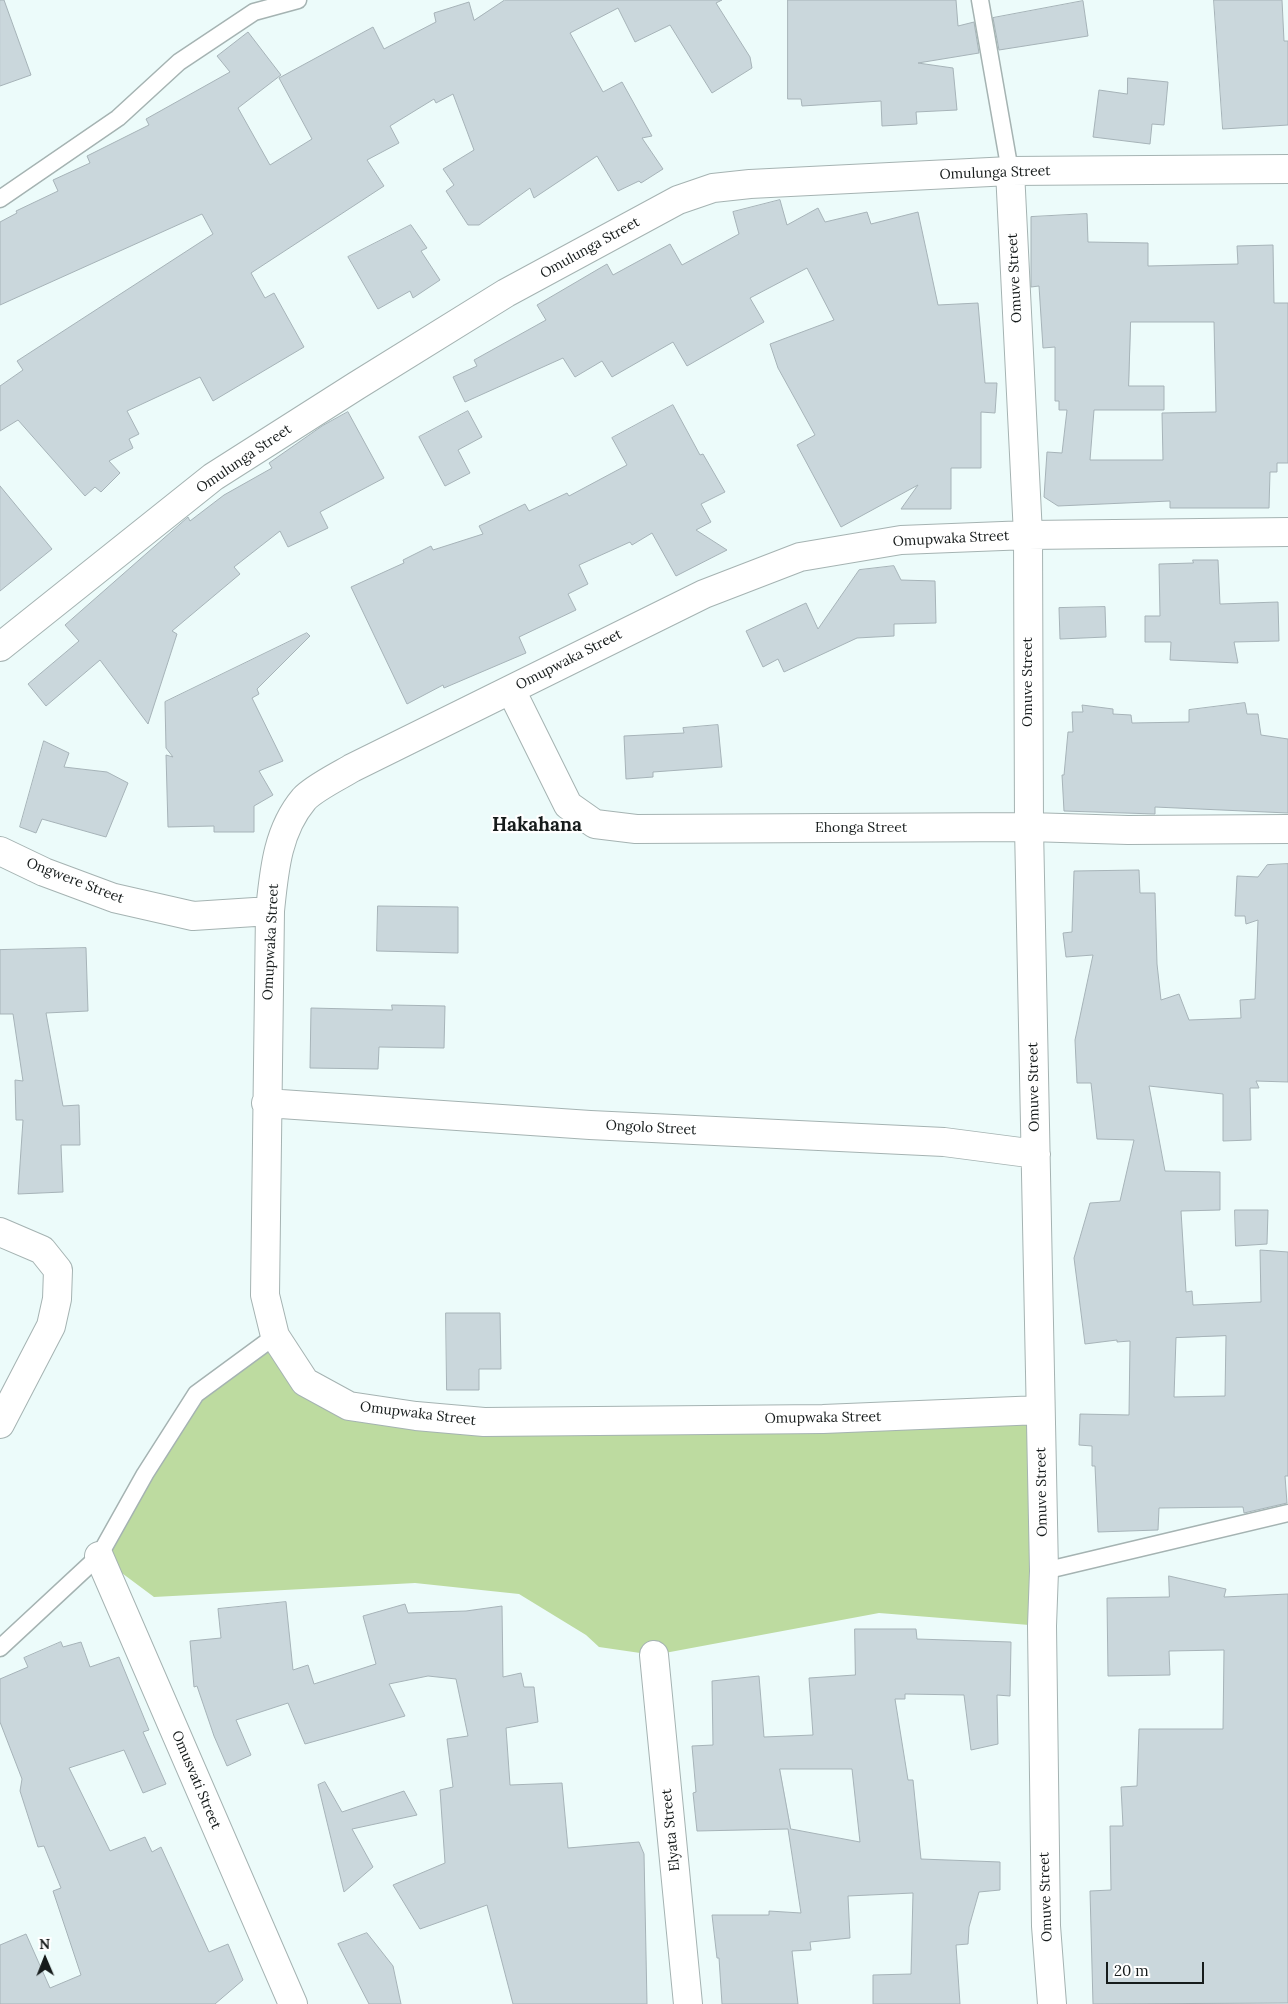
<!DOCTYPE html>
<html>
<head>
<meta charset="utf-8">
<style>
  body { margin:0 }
  #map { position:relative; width:1288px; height:2004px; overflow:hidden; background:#ecfbfa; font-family:Lora,serif }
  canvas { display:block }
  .north { position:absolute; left:20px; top:1934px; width:50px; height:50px; -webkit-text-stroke:4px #fff; paint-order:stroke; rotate:359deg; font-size:14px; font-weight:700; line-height:20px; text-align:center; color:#161b1b }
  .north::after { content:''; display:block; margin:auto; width:18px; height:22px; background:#161b1b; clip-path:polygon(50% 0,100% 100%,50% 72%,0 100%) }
  .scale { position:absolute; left:1106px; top:1962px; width:98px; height:22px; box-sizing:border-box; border:2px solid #161b1b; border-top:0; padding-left:6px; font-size:15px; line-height:18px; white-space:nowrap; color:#161b1b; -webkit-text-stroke:4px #fff; paint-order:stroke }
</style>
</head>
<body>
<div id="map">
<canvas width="1288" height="2004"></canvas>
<div class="north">N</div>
<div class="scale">20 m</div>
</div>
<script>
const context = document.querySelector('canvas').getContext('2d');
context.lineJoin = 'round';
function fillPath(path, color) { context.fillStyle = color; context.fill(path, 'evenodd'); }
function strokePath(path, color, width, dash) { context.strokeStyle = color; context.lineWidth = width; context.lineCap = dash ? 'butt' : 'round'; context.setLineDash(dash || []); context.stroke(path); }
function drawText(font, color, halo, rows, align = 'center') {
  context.font = font + ' Lora,serif'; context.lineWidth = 4.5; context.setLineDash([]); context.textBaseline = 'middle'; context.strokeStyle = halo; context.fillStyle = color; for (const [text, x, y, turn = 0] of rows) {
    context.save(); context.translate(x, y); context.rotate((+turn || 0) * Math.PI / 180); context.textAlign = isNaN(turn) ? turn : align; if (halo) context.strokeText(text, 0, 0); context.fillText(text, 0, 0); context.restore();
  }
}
fillPath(new Path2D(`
  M275,1336L305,1382L416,1416L1040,1410L1042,1626L879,1613L654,1655L599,1647L586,1635L519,1594L415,1583L154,1597L99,1556L196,1394Z`), '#bddba0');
const building = new Path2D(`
  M0,0H4L31,75L0,86Z
  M505,0H722L716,3L750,57L752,68L712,93L670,25L635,42L618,8L570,33L603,92L622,82L652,136L642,138L663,169L641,183L639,181L618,191L597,156L534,198L530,188L479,225H468L446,191L454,185L443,169L474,150L453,94L436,103L434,99L390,126L399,143L367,160L384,186L251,273L265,298L274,293L304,347L213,401L200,377L127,411L139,434L129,439L133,448L109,461L120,473L101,492L95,487L85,496L18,420L0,431V386L23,370L17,361L213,234L202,214L0,305V222L17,213L16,211L58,191L53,180L90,163L87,156L149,125L146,119L230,72L217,56L248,32L281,75L238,108L270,165L312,139L279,78L373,27L384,49L436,22L434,13L469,2L474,20Z
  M788,0H956L958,26L974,22L979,53L918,63L953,68L957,110L916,112L917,124L882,126L881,101L802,106L801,99H788Z
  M1214,0H1282L1284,41H1288V125L1223,129Z
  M1083,1L1088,36L999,50L993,18Z
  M1128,78L1168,82L1164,125L1152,124L1150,144L1093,137L1099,90L1127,94Z
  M780,200L787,225L818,208L825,222L867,212L871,224L918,212L938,305L978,303L985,383H997L995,413L981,412V468H951V509H901L918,485L841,527L797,445L815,435L778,368L770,344L834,320L807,268L750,298L764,322L687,366L673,342L612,377L602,361L575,377L563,358L465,402L453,377L477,366L474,360L546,320L537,305L607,264L613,275L670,244L682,265L739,234L733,212Z
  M1087,214L1088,242L1148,243V266L1238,264L1237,246L1273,245L1274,303H1288V463H1277V472H1270L1269,508H1170V501L1058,506L1044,497L1047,452L1062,453L1067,410H1059V401H1055V347L1043,348L1039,286L1031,287V217ZM1131,322H1214L1216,412L1162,413L1163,460H1090L1094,410H1164V386H1129Z
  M411,225L427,248L421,251L440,280L413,298L410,291L378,309L348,257Z
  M673,405L700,455L703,454L725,492L701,504L711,522L696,530L727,550L676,576L652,533L632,545L630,542L579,565L588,584L568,594L576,610L519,637L526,653L444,688L443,685L407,704L351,587L404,563L403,560L431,546L433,550L483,534L479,526L525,504L529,511L567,493L569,496L627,465L612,438Z
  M468,411L482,437L458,450L470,473L445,486L419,437Z
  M348,412L384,478L320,512L328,528L288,547L280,531L234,567L240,574L172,631L177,634L148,724L100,660L46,706L28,684L79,641L65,625L188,517L190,521L224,495L272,468L269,463L322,426Z
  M0,486L52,549L0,591Z
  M1193,560H1218L1220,604L1278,602L1279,641L1234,642L1238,663L1170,660L1171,642H1145V616H1160L1159,564L1193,563Z
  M894,566L901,580L935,581L936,623L894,624V636L857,638L784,672L778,659L763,667L746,631L806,603L818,629L859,570Z
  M1105,607L1106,637L1060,639L1059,608Z
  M307,633L310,636L257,689L259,694L252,698L283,761L259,771L273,795L254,806V832H214V826L168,827L166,755L173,757L166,748L165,702Z
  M1245,703L1247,714H1258L1261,735L1288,739V813L1155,807V814L1064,811L1062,775H1064L1068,732H1073L1072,712H1083L1082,705L1113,709V714L1131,715L1132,723L1189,722V710Z
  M718,725L722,767L653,772V777L626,779L624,736L684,733L683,728Z
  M44,741L69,753L64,767L107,772L128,783L106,837L42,819L36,833L20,827Z
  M1288,864V1082L1256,1081L1259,1088H1250L1251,1140L1223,1141V1094L1149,1086L1165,1171L1220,1172V1210L1181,1211L1186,1292L1192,1291L1193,1305L1261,1302L1260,1250L1288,1252V1476H1285L1287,1503L1244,1513L1243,1507L1159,1508L1158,1530L1098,1532L1095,1466H1092V1446L1079,1445L1080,1414L1129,1415L1130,1341L1117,1342V1340L1085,1344L1074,1258L1090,1203L1120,1201L1134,1140L1097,1139L1091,1083H1077L1075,1040L1093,955L1066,957L1063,933L1072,932L1074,871L1139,870L1140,893H1155L1157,964L1161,1000L1179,994L1189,1020L1241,1018L1240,1000L1255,999L1258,920L1246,924L1245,916H1235L1237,876L1258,877L1267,865ZM1226,1336L1225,1396L1174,1397L1176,1338Z
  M378,906L458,907V953L377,951Z
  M86,948L88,1011L46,1013L63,1106L79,1105L80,1145H61L63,1192L18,1194L23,1120H16L15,1080L23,1081L13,1014H0V950Z
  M392,1005L445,1006L444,1048L379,1047L378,1069L310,1068L311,1008L392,1010Z
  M1235,1210H1268L1267,1244L1236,1246Z
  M446,1313H500L501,1369H479V1390H447Z
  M1169,1576L1226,1589L1224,1597L1288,1594V2003L1093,2004L1090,1891L1111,1890L1110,1826H1123L1121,1787L1137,1786L1139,1729H1223L1224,1650L1169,1651L1170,1675L1108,1676L1107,1598L1169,1597Z
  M286,1602L293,1670L308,1665L314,1684L376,1664L363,1616L405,1604L408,1613L466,1611L502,1606L503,1677L521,1673L524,1687H534L538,1722L506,1728L510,1785L562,1783L568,1848L639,1842L644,1854L647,2004H513L487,1905L420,1929L393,1885L445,1863L440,1790L453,1787L447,1739L468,1736L456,1679L428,1676L389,1684L405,1716L305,1744L288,1703L236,1720L251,1755L227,1766L214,1736L197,1686L194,1687L190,1641L221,1638L218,1609Z
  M855,1629H916L917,1639L1011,1642L1010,1696L997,1695L998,1744L971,1750L964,1695L905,1694V1699H895L908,1780H913L921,1859L1000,1862V1890L979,1892L969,1927L968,1944L956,1945L960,2004H873V1975L911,1974L913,1893L848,1896L850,1938L810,1942L811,1950L792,1951L798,2004H722L719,1958H717L712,1915H769V1911L801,1913L788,1829L697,1831L693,1793L696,1792L692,1746L713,1745L712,1681L759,1676L764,1737L813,1735L809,1678L855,1675ZM780,1769H852L860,1842L791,1829Z
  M61,1642L63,1647L81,1642L90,1667L119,1657L149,1730L143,1732L166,1784L143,1793L124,1750L69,1768L110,1851L145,1837L152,1852L161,1847L209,1952L228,1944L243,1980L215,2004H0V1945L26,1934L50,1988L81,1975L53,1891L61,1888L44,1846L38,1847L20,1791L22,1779L0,1722V1679L28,1667L24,1658Z
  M325,1782L342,1812L404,1791L417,1815L352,1829L373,1867L344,1892L318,1785Z
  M367,1933L393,1966L401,2004H369L338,1944Z`);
fillPath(building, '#cad7dc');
strokePath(building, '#a6b3b8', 1);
const service = new Path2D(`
  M980,0L1010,171
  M0,199L118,118L179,62L254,12L298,0
  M1044,1571L1288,1513
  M0,1648L99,1556L145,1474L196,1394L275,1336`);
const minor = new Path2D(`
  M1010,171L1028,535L1029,827L1044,1571L1042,1626L1046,1926L1052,2004
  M0,647L213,477L356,386L506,293L678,200L713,188L750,184L1010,171L1288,169
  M511,690L568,805L595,824L636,829L1029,827L1128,830L1288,829
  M0,851L44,872L114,898L193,916L270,911
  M266,1103L590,1125L944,1142L1036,1154
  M0,1232L42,1250L58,1270L57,1299L51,1326L0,1424
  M1040,1410L823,1419L484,1422L416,1416L349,1406L305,1382L275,1336L265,1295L270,911C274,872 277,831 304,799C314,788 339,776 352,768L704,594L800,557L901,540L1028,535L1288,532
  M99,1556L293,2004
  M654,1655L688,2004`);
strokePath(service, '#a5b3b2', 19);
strokePath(minor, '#a5b3b2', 30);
strokePath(service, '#fff', 16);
strokePath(minor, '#fff', 28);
drawText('14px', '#161b1b', '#fff', [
  ["Omulunga Street",995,173,-2],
  ["Omulunga Street",590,248,-29],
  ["Omuve Street",1015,278,-93],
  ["Omulunga Street",244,459,-34],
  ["Omupwaka Street",951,539,-3],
  ["Omupwaka Street",569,660,-27],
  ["Omuve Street",1028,682,-90],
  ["Ehonga Street",861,828],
  ["Ongwere Street",75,881,21],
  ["Omupwaka Street",271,942,-87],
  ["Omuve Street",1034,1087,-91],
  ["Ongolo Street",651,1128,3],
  ["Omupwaka Street",418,1414,7],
  ["Omupwaka Street",823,1418,-1],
  ["Omuve Street",1042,1492,-91],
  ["Omusvati Street",196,1780,67],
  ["Elyata Street",671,1830,-96],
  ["Omuve Street",1046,1897,-92]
]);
drawText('bold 19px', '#161b1b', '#fff', [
  ["Hakahana",537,826]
]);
</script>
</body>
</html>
